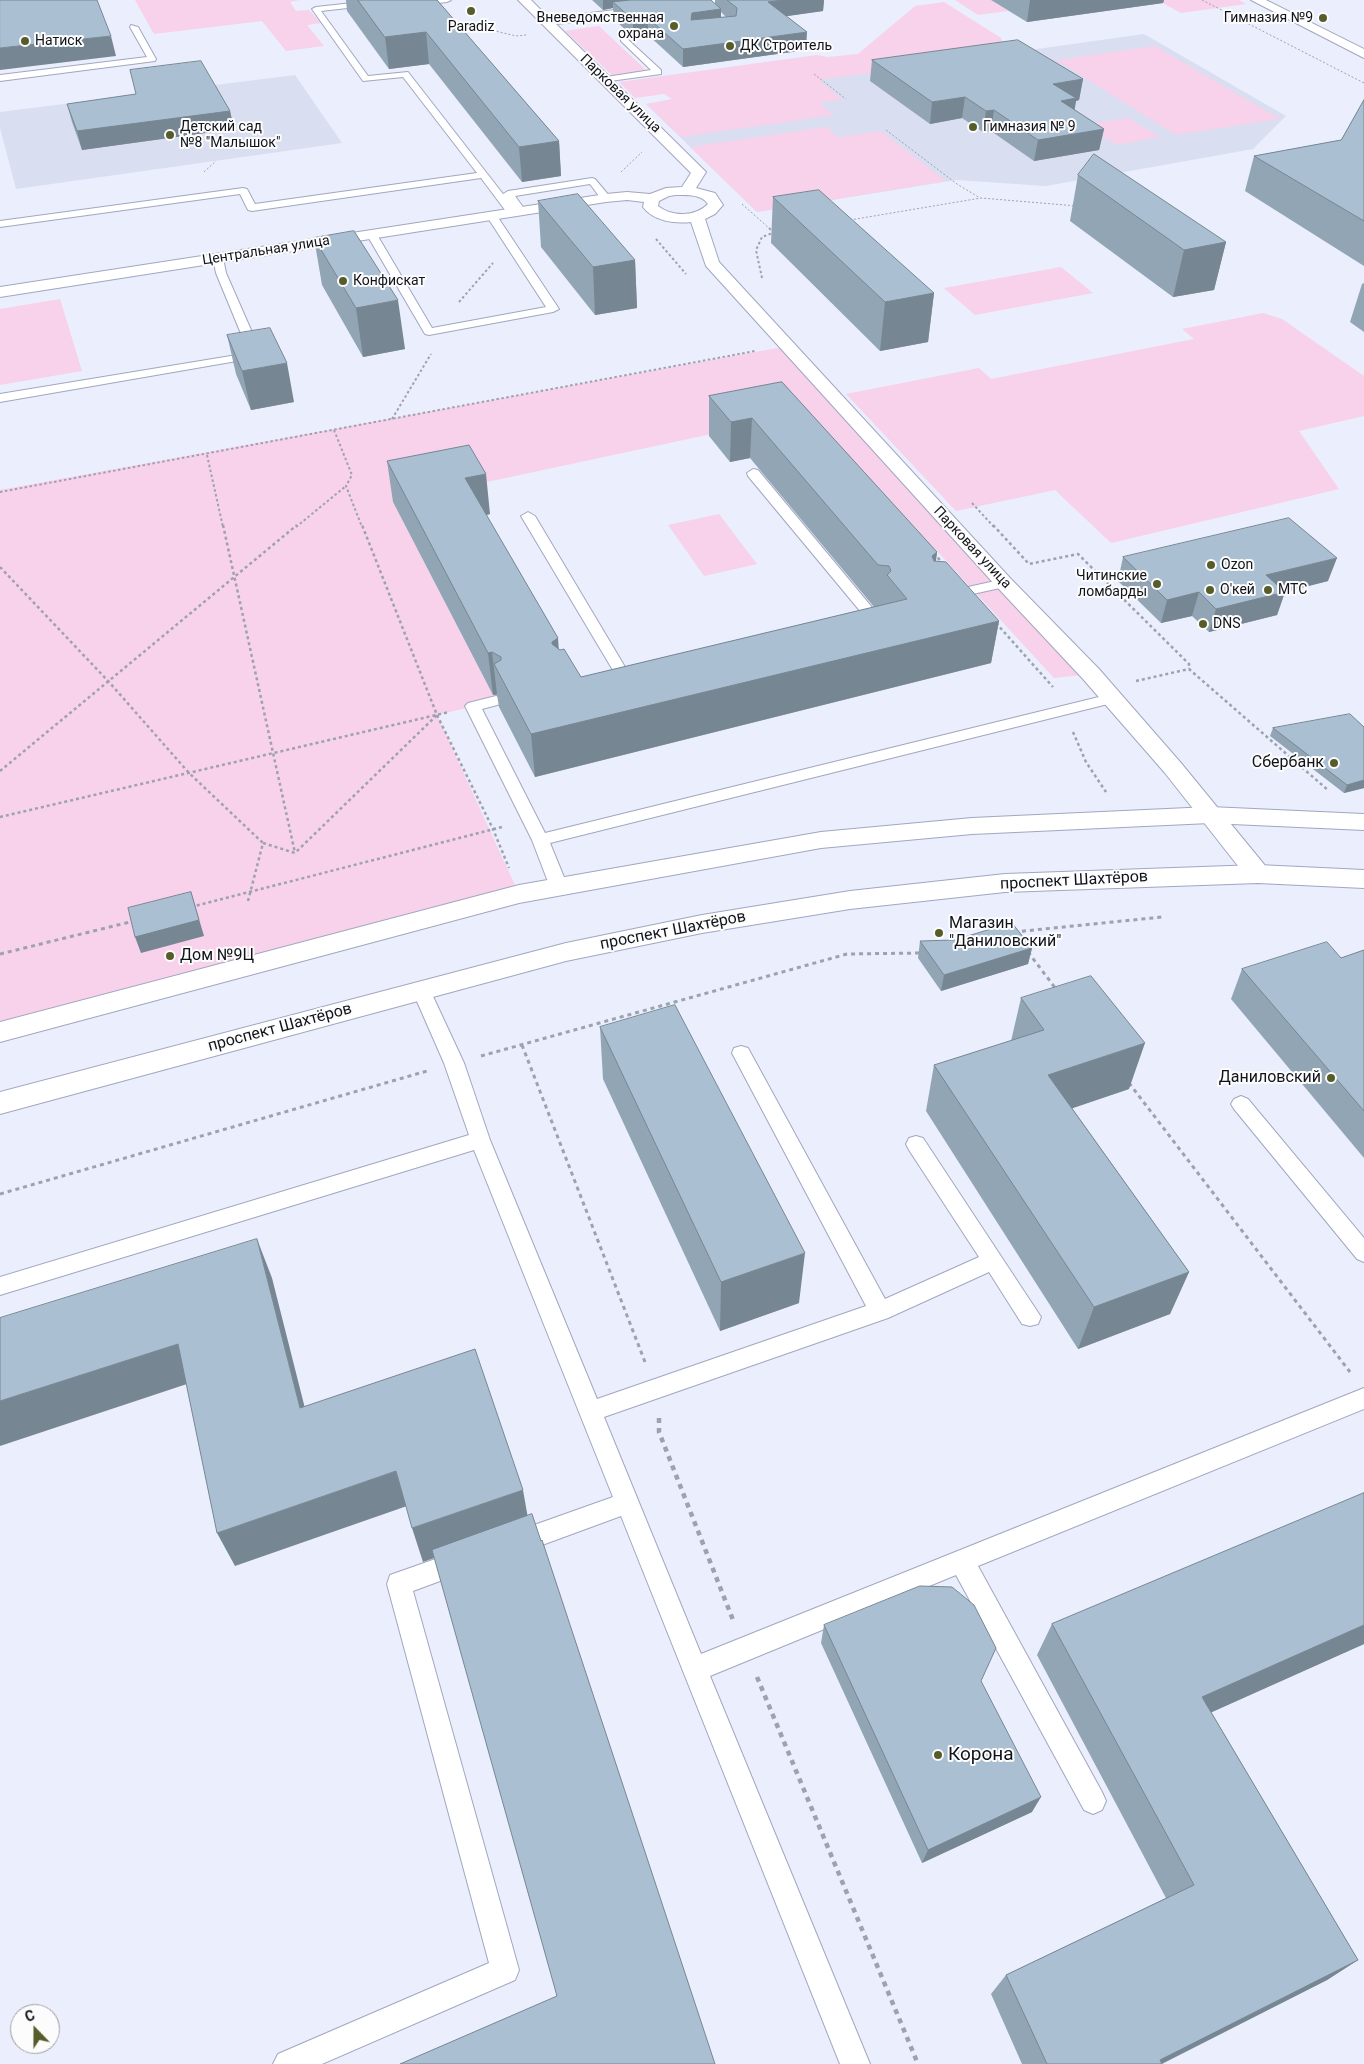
<!DOCTYPE html>
<html>
<head>
<meta charset="utf-8">
<style>
  body { margin:0 }
  #map { position:relative; width:1364px; height:2064px; overflow:hidden; background:#eaeefd; font-family:Roboto,sans-serif }
  canvas { display:block }
  .north { position:absolute; left:10px; top:2004px; width:50px; height:50px; box-sizing:border-box; background:#fcfcfc; border:1px solid #9e9fa2; border-radius:50%; rotate:338deg; font-size:14px; font-weight:700; line-height:20px; text-align:center; color:#11131b }
  .north::after { content:''; display:block; margin:auto; width:18px; height:22px; background:#565c2a; clip-path:polygon(50% 0,100% 100%,50% 72%,0 100%) }
</style>
</head>
<body>
<div id="map">
<canvas width="1364" height="2064"></canvas>
<div class="north">С</div>
</div>
<script>
const context = document.querySelector('canvas').getContext('2d');
context.lineJoin = 'round';
function fillPath(path, color) { context.fillStyle = color; context.fill(path, 'evenodd'); }
function strokePath(path, color, width, dash) { context.strokeStyle = color; context.lineWidth = width; context.lineCap = dash ? 'butt' : 'round'; context.setLineDash(dash || []); context.stroke(path); }
function drawText(font, color, halo, rows, align = 'center') {
  context.font = font + ' Roboto,sans-serif'; context.lineWidth = 4; context.setLineDash([]); context.textBaseline = 'middle'; context.strokeStyle = halo; context.fillStyle = color; for (const [text, x, y, turn = 0] of rows) {
    context.save(); context.translate(x, y); context.rotate((+turn || 0) * Math.PI / 180); context.textAlign = isNaN(turn) ? turn : align; if (halo) context.strokeText(text, 0, 0); context.fillText(text, 0, 0); context.restore();
  }
}
fillPath(new Path2D(`
  M1144,34L1286,116L1253,149L1046,186L956,180L757,212L646,104Z
  M295,75L342,143L16,189L0,128V112Z`), '#d9def0');
fillPath(new Path2D(`
  M135,0H299L290,2L296,11L309,10L321,23L307,25L324,46L286,51L262,21L154,34Z
  M955,0H991L1008,11L978,15Z
  M1157,0H1239L1246,4L1181,13Z
  M944,2L1001,38L1005,54L819,80L843,99L819,103L834,115L681,137L646,104L672,99L664,94L635,98L619,82L817,55L828,57L858,54L915,6Z
  M599,26L648,72L614,77L565,31Z
  M1155,46L1280,119L1176,135L1056,60Z
  M1128,118L1160,137L1117,145L1084,125Z
  M826,127L838,137L881,131L946,181L757,212L690,147Z
  M1061,267L1093,293L975,315L944,288Z
  M60,299L82,371L0,385V309Z
  M1263,313L1282,319L1364,376V416L1299,431L1339,489L1111,543L1055,490L956,511L846,394L979,368L991,379L1194,339L1182,329Z
  M788,346L1091,674L1054,678L810,413L393,502L496,701L437,715L519,894L0,1032V490Z
  M719,514L757,564L704,576L668,525Z`), '#f8d1eb');
const service = new Path2D(`
  M427,0H451L447,2L413,6L409,4Z
  M371,1H374V5L321,11L368,76L408,72L503,194L508,191L592,178L595,179L611,198L610,200H602L590,184L515,196L525,210L516,214H508L481,178L252,211L248,210L240,194L0,227V221L243,188L247,189L255,204L477,173L403,77L363,81L312,9L316,7Z
  M131,25L138,27L156,59L155,61L0,81V75L147,57L130,27Z
  M624,36L661,70V74L603,82V78L606,77L651,70L621,41V37Z
  M491,212L495,213L559,309L553,312L429,335L425,334L367,235L368,233H376L432,328L546,307L486,215Z
  M218,255L223,258L226,273L262,355L260,357L0,402V394L249,353L216,273L213,258Z
  M753,469L758,470L875,611L877,614L875,617H865L748,476L747,473Z
  M528,512L535,516L628,672L626,675H616L614,672L521,516Z
  M1004,579L1011,583L1009,586L946,600L941,599L939,596L941,593Z
  M1111,694L1116,696L1119,699L1116,702L550,843L568,887L565,891L559,893L553,891L550,887L532,840L465,706L468,703L496,696L501,698L504,701L501,704L482,709L545,833Z
  M421,983L427,985L430,990L464,1063L490,1140L597,1399L866,1306L732,1053L734,1048L741,1046L748,1048L885,1299L979,1257L909,1150L906,1144L909,1138L916,1136L923,1138L1041,1317L1038,1324L1030,1326L1022,1324L989,1272L888,1318L604,1417L701,1654L1364,1388V1409L978,1566L1102,1792L1106,1801L1102,1810L1093,1814L1084,1810L956,1575L710,1676L870,2064H840L621,1516L515,1555L506,1551L503,1543L506,1535L613,1497L474,1150L0,1295V1277L469,1135L444,1063L412,990L415,985Z
  M1241,1096L1248,1099L1364,1238V1262L1357,1259L1234,1109L1231,1104L1234,1099Z
  M461,1550L470,1554L473,1562L470,1570L413,1591L519,1970L515,1980L322,2064H273L278,2054L489,1963L387,1584L390,1575Z`);
const minor = new Path2D(`
  M518,0H531L549,18L698,0H733L727,4L556,24L706,172L696,188L715,193L723,205L715,214L705,219L719,262L1011,579L1099,669L1181,763L1267,868L1271,874L1267,880L1258,883L1249,880L1165,773L1083,679L997,587L706,266L691,222C675,224 653,221 643,207L644,202L627,200L606,202L0,297V287L606,194L627,192L650,194L666,188L682,187L691,173ZM676,195C688,195 701,194 708,204C695,217 672,217 658,206L659,201L669,196Z`);
const tertiary = new Path2D(`
  M1251,0H1266L1364,49V58Z`);
const secondary = new Path2D(`
  M1210,807L1364,814V830L1210,823L972,834L821,848L519,903L0,1042V1022L519,885L821,832L972,818Z
  M1258,865L1364,870V888L1258,883L1005,892L850,909L702,933L566,961L0,1114V1092L566,943L702,915L850,891L1005,874Z`);
strokePath(service, '#a1a7bf', 2);
strokePath(minor, '#a1a7bf', 2);
strokePath(tertiary, '#a1a7bf', 2);
strokePath(secondary, '#a1a7bf', 2);
strokePath(new Path2D(`
  M1202,0L1364,83
  M454,21L516,36L526,35
  M814,74L846,99
  M886,130L957,184L980,198
  M204,172L216,161
  M621,172L642,152
  M742,204L770,229
  M850,220L981,198L1077,206`), '#9ea1ae', 1, [2, 2]);
strokePath(new Path2D(`
  M769,228L773,232
  M656,239L686,274
  M762,278L756,250L762,237L775,232
  M459,302L493,263
  M392,419L431,354
  M334,430L352,475L346,486L362,527
  M207,455L223,527
  M0,492L755,351
  M972,503L994,527
  M296,527L346,486`), '#9ea1ae', 2, [2.5, 2.5]);
strokePath(new Path2D(`
  M223,525L295,853
  M993,525L1029,564L1078,554L1189,664V669
  M934,553L943,564
  M0,567L109,682L189,773L263,843
  M996,623L1053,687
  M1136,681L1189,669L1329,791
  M437,715L493,829L509,868
  M1073,732L1086,762L1106,792
  M0,771L297,525
  M0,817L449,712
  M248,901L263,843L295,853L437,715L362,525
  M191,907L502,827`), '#9ea1ae', 2.5, [3, 3]);
strokePath(new Path2D(`
  M1014,932L1162,917
  M1028,952L1056,989
  M0,954L134,921
  M522,1045L645,1362
  M481,1056L847,954L921,953
  M1129,1083L1350,1372
  M0,1194L427,1071`), '#9ea1ae', 3, [4, 4]);
strokePath(new Path2D(`
  M659,1418V1432L733,1620
  M757,1677L918,2064`), '#9ea1ae', 4.5, [5, 5]);
fillPath(service, '#fff');
fillPath(minor, '#fff');
fillPath(tertiary, '#fff');
fillPath(secondary, '#fff');
fillPath(new Path2D(`
  M346,0H437L559,141L561,176L522,182L429,64L389,69L347,11Z
  M592,0H711L715,4V0H824L823,11L786,16L806,50L683,67L648,35L633,37L614,19L613,8L603,10ZM721,12L726,17H721Z
  M991,0H1164L1163,3L1027,22Z
  M872,60L1083,79L1079,100L1076,101L1074,110L1104,129L1099,150L1034,161L991,131L983,132L962,118L930,124L870,81Z
  M1364,100V266L1245,191L1254,156L1341,140Z
  M67,104L230,111L234,129L82,150L72,122Z
  M1078,175L1226,242L1214,290L1173,297L1070,221Z
  M773,197L934,293L928,342L880,351L771,243Z
  M538,201L635,260L637,308L595,315L541,247Z
  M314,238L405,349L363,357L322,285Z
  M1364,283V332L1350,322L1362,284Z
  M227,335L294,402L251,410L236,374Z
  M782,382L937,552L936,561L999,621L991,663L535,777L499,707L497,695H493L393,502L387,461L490,514L486,515L558,638V648L581,677L874,607L750,458L730,462L709,436V396Z
  M1123,557L1328,581L1285,592L1277,615L1209,632L1192,616L1161,623L1118,581Z
  M1364,727V788L1344,793L1270,736L1273,728Z
  M920,941L1032,948L1028,964L941,991L918,958Z
  M1364,950V1158L1231,999L1242,969L1341,958Z
  M1021,998L1129,1089L1072,1108L1189,1272L1170,1314L1078,1349L926,1111L934,1065L1011,1041Z
  M600,1027L799,1303L720,1331L603,1079Z
  M1364,1493V1644L1211,1712L1358,1960L1327,1980L1162,2064H1022L991,1994L1006,1975L1166,1898L1037,1655L1052,1624Z
  M824,1625L981,1681L1032,1812L922,1863L821,1643Z`), '#92a5b5');
fillPath(new Path2D(`
  M603,0H682L613,2V8L603,10Z
  M783,0H824L823,11L767,19L768,2Z
  M1030,0H1164L1163,3L1027,22Z
  M721,9V26L691,20L692,13Z
  M648,18V35L633,37V20Z
  M426,32L429,64L389,69L385,37Z
  M807,32L806,50L683,67V49Z
  M111,36L116,56L0,70V48Z
  M1083,79L1079,100L1076,101L1073,120L1057,122L1053,84Z
  M965,97L962,118L930,124L932,102Z
  M994,110L991,131L983,132L986,111Z
  M230,111L234,129L82,150L77,131Z
  M1104,129L1099,150L1034,161L1038,140Z
  M559,141L561,176L522,182L519,147Z
  M1226,242L1214,290L1173,297L1184,250Z
  M635,260L637,308L595,315L593,267Z
  M934,293L928,342L880,351L885,302Z
  M398,300L405,349L363,357L356,308Z
  M287,363L294,402L251,410L242,371Z
  M752,418L750,458L730,462L731,422Z
  M486,474L490,514L469,519L465,478Z
  M937,552L931,594L932,556Z
  M1337,558L1328,581L1285,592L1277,615L1209,632L1216,609L1266,575Z
  M1199,592L1192,616L1161,623L1167,600Z
  M999,621L991,663L535,777L531,734Z
  M558,638L561,680L555,684L552,642Z
  M492,652L497,694L493,695L488,653Z
  M1364,780V788L1344,793L1347,785Z
  M191,892L204,936L141,953L135,937Z
  M1032,948L1028,964L941,991L944,975Z
  M1145,1043L1129,1089L1035,1121L1048,1075Z
  M257,1239L272,1278L314,1444L300,1408Z
  M805,1253L799,1303L720,1331L721,1282Z
  M1189,1272L1170,1314L1078,1349L1094,1307Z
  M178,1344L196,1381L0,1446V1401Z
  M396,1471L407,1506L235,1566L217,1533Z
  M523,1490L529,1524L423,1562L412,1528Z
  M1364,1625V1644L1181,1726L1202,1697Z
  M1041,1797L1032,1812L922,1863L928,1850Z
  M1358,1960L1327,1980L1161,2064L1160,2060Z`), '#778693');
const building = new Path2D(`
  M0,0H97L111,36L0,48Z
  M358,0H437L559,141L519,147L426,32L385,37Z
  M631,0H711L721,9L692,13L691,20L736,16L737,8L727,0H783L768,2L807,32L683,49L648,18L633,20L613,2Z
  M1018,40L1083,79L1053,84L1076,98L1061,101L1104,129L1038,140L994,110L986,111L965,97L932,102L872,60Z
  M201,61L230,111L77,131L67,104L136,94L130,70Z
  M1364,100V221L1254,156L1341,140Z
  M1094,154L1226,242L1184,250L1078,175Z
  M819,190L934,293L885,302L773,197Z
  M578,194L635,260L593,267L538,201Z
  M354,231L398,300L356,308L314,238Z
  M270,328L287,363L242,371L227,335Z
  M782,382L937,552L932,556L934,561L946,562L999,621L531,734L494,664L501,660V657L492,652L488,653L387,461L469,445L486,474L465,478L558,638L552,642V644L560,650L564,649L581,677L907,599L887,575L891,571L889,566L878,565L752,418L731,422L709,396Z
  M1289,518L1337,558L1266,575L1285,592L1216,609L1199,592L1167,600L1123,557Z
  M1350,714L1364,727V780L1347,785L1273,728Z
  M191,892L199,920L135,937L128,908Z
  M1012,923L1032,948L944,975L920,941L954,940Z
  M1327,942L1341,958L1364,950V1111L1242,969Z
  M1091,976L1145,1043L1048,1075L1189,1272L1094,1307L934,1065L1044,1030L1021,998Z
  M675,1005L805,1253L721,1282L600,1027Z
  M257,1239L300,1408L475,1349L523,1490L412,1528L396,1471L217,1533L178,1344L0,1401V1318Z
  M1364,1493V1625L1202,1697L1358,1960L1160,2060L1162,2064H1047L1006,1975L1194,1885L1052,1624Z
  M532,1514L541,1541L542,1540L715,2064H400L557,1996L432,1550Z
  M920,1586L952,1587L974,1605L996,1648L981,1681L1041,1797L928,1850L824,1625Z`);
fillPath(building, '#aac0d2');
strokePath(building, '#778693', 1);
for (const [x, y, r, color] of [
  [471,11,5,"#565c2a"],
  [1323,18,5,"#565c2a"],
  [674,26,5,"#565c2a"],
  [25,41,5,"#565c2a"],
  [730,46,5,"#565c2a"],
  [973,127,5,"#565c2a"],
  [170,135,5,"#565c2a"],
  [343,281,5,"#565c2a"],
  [1211,565,5,"#565c2a"],
  [1157,584,5,"#565c2a"],
  [1210,590,5,"#565c2a"],
  [1268,590,5,"#565c2a"],
  [1203,624,5,"#565c2a"],
  [1334,763,5,"#565c2a"],
  [939,933,5,"#565c2a"],
  [170,956,5,"#565c2a"],
  [1331,1078,5,"#565c2a"],
  [938,1755,5,"#565c2a"]
]) { const dot = new Path2D(); dot.arc(x, y, r, 0, 2 * Math.PI); context.fillStyle = color; context.fill(dot); strokePath(dot, '#fcfcfc', 2); }
drawText('14px', '#11131b', '#fcfcfc', [
  ["Вневедомственная",664,18,"right"],
  ["охрана",664,34,"right"],
  ["Гимназия №9",1313,18,"right"],
  ["Paradiz",471,27,"center"],
  ["Натиск",35,41],
  ["ДК Строитель",740,46],
  ["Детский сад",180,127],
  ["№8 \"Малышок\"",180,143],
  ["Гимназия № 9",983,127],
  ["Конфискат",353,281],
  ["Ozon",1221,565],
  ["Читинские",1147,576,"right"],
  ["ломбарды",1147,592,"right"],
  ["О'кей",1220,590],
  ["МТС",1278,590],
  ["DNS",1213,624]
], 'left');
drawText('14px', '#11131b', '#fcfcfc', [
  ["Парковая улица",620,94,44],
  ["Центральная улица",266,251,-9],
  ["Парковая улица",972,548,47]
]);
drawText('16px', '#11131b', '#fcfcfc', [
  ["Сбербанк",1324,763],
  ["Магазин",949,924,"left"],
  ["\"Даниловский\"",949,942,"left"],
  ["Дом №9Ц",180,956,"left"],
  ["Даниловский",1321,1078]
], 'right');
drawText('16px', '#11131b', '#fcfcfc', [
  ["проспект Шахтёров",1074,881,-3],
  ["проспект Шахтёров",673,931,-11],
  ["проспект Шахтёров",280,1028,-15]
]);
drawText('19px', '#11131b', '#fcfcfc', [
  ["Корона",948,1755]
], 'left');
</script>
</body>
</html>
